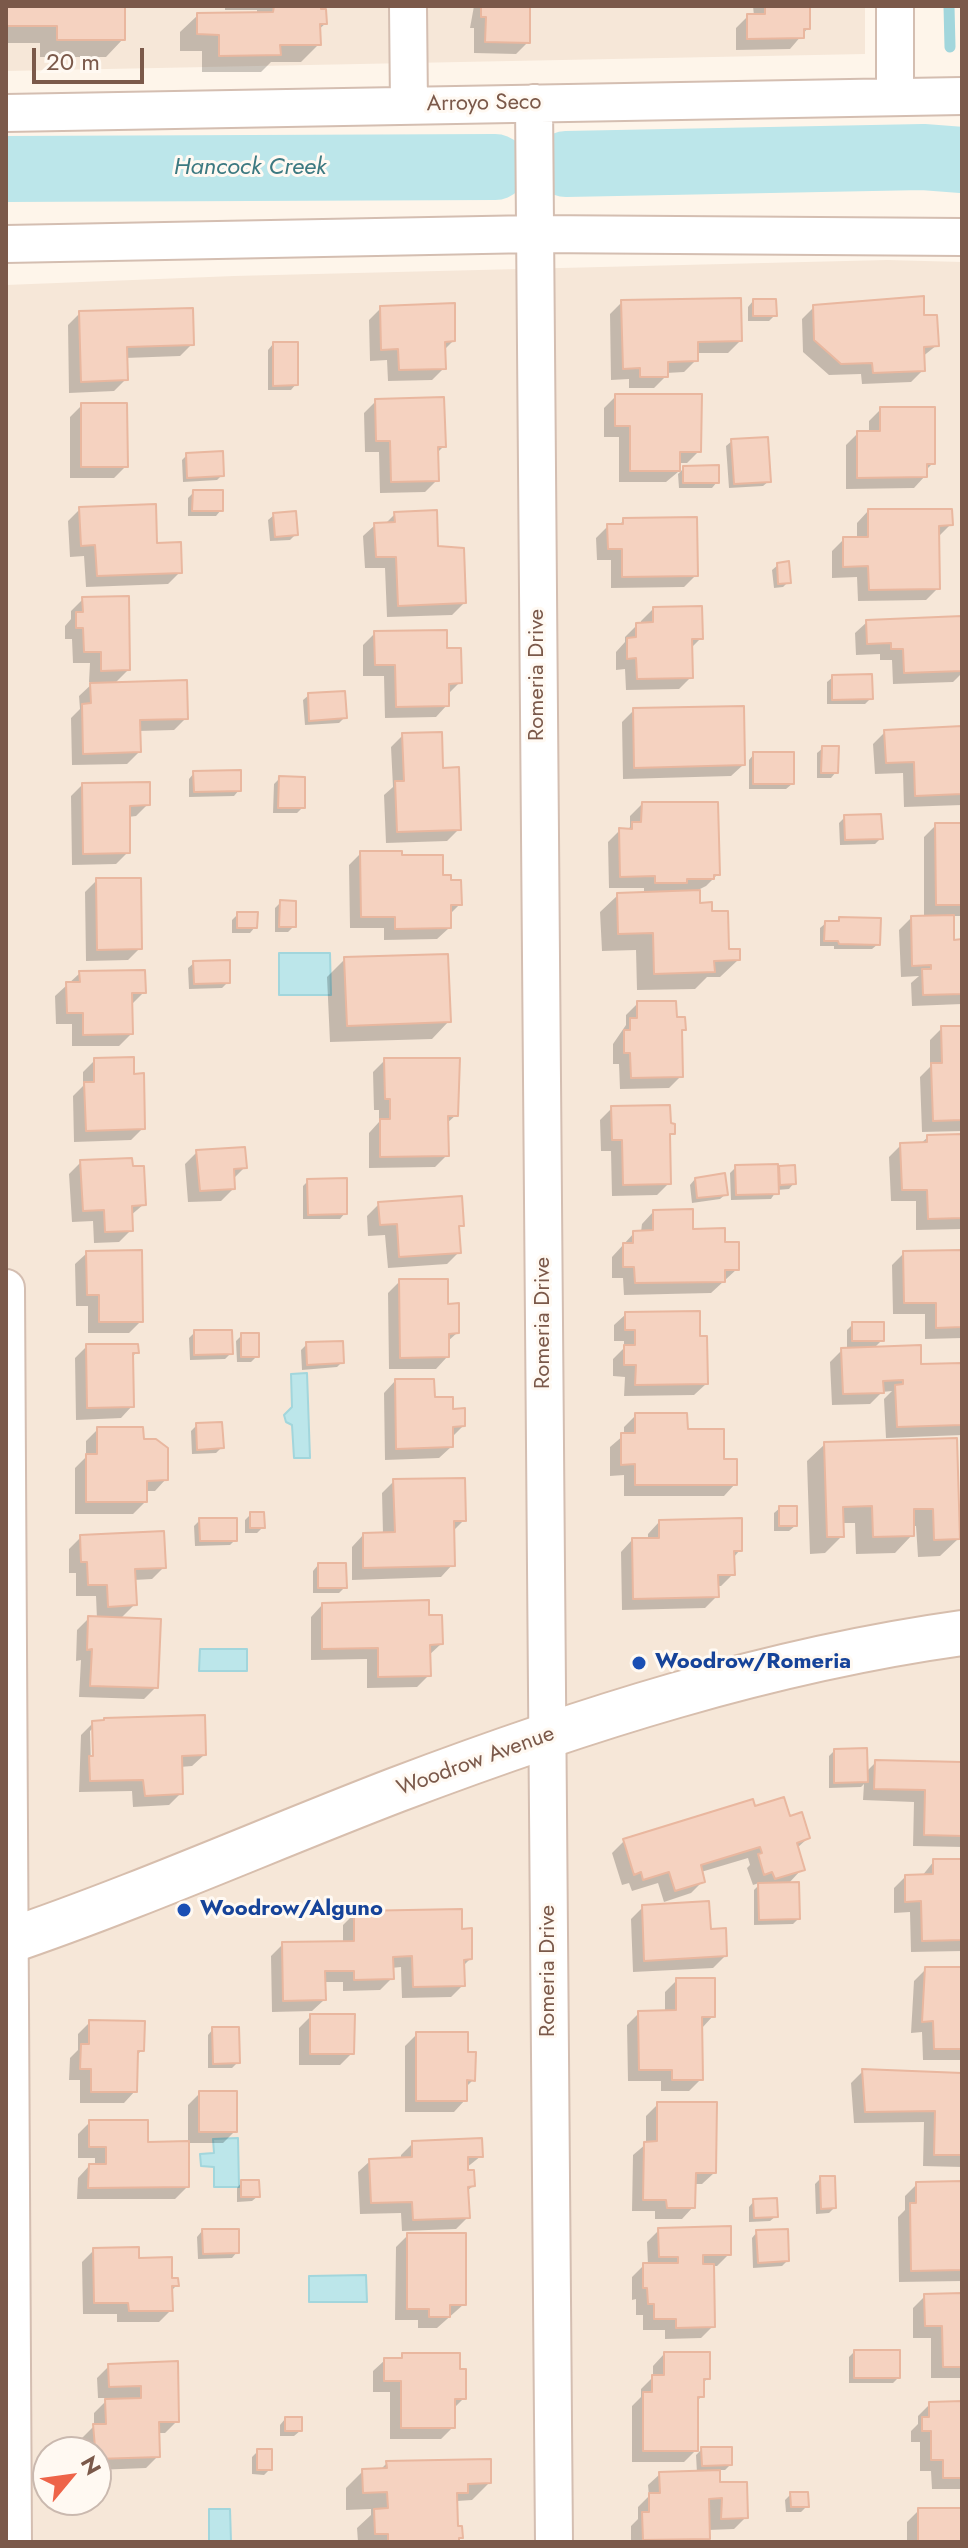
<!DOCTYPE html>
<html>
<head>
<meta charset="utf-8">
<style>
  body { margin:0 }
  #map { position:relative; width:968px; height:2548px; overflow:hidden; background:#fef5ea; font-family:Jost,sans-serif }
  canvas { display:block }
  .frame { position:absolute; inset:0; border:8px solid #7b594a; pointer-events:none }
  .north { position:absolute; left:32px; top:2436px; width:80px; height:80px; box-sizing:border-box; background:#fff9f2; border:2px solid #cab9af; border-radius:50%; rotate:61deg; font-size:22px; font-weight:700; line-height:32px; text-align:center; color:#7b594a }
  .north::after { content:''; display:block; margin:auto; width:28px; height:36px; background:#ee6449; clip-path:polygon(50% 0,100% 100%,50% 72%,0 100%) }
  .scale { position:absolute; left:32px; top:48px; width:112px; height:36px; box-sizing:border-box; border:4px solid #7b594a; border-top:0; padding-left:10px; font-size:24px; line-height:28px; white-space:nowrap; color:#7b594a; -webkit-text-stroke:6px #fff9f2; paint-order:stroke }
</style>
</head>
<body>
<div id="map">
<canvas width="968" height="2548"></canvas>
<div class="frame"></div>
<div class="north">N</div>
<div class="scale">20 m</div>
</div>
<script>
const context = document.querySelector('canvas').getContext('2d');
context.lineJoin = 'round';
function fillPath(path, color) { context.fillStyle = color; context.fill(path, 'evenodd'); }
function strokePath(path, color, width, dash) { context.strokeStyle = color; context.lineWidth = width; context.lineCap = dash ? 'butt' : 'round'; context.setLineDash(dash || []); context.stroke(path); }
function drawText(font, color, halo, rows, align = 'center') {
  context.font = font + ' Jost,sans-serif'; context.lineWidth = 6; context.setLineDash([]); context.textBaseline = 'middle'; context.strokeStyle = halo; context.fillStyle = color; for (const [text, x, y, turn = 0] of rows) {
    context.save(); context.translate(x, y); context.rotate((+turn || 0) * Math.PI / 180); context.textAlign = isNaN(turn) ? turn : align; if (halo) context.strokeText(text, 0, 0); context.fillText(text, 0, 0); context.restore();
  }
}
fillPath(new Path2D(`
  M6,6H865V54L6,71Z
  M887,260L962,262V2542H6V285L234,276ZM48,2452H96V2500H48Z`), '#f6e7d8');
const water = new Path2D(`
  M279,953H330L331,995H279Z
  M307,1373L310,1458H294L292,1425L286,1422L284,1415L292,1407L291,1374Z
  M200,1649H247V1671H199Z
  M238,2138L239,2187H214V2167L201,2166L200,2154L214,2153L213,2139Z
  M366,2275L367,2302H309V2276Z
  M209,2509H230L231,2542H209Z`);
fillPath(water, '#bce6ea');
strokePath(water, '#a2d6dc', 2);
fillPath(new Path2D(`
  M6,6H123V39L106,57H40V43H6Z
  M225,6H319L325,24L318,30L319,44L301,62H271L261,72H202V51H180V32L198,15L257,14V10H225Z
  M474,6H529L528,42L516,54L474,53V28H470Z
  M753,6H808V28L790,49L736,50V28L748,16H754Z
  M753,301L775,315L769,321H748V307Z
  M622,302L740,341L728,353H696V360L684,372L666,373V376L654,388H629V379L611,380L610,314Z
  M814,307L922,317L937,345L922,357L923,370L911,382L862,384L861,374L829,375L803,352L802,319Z
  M381,308L453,341L443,351L444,368L432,380L388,381L387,360L370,361L369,320Z
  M80,313L192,344L180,356L125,358L126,379L114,391L69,393L68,325Z
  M273,344L296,384L291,390H268V350Z
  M616,396L699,451L687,463H678V472L666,482H619V437H604V408Z
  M376,401L444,446L436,454L437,480L425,492L380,493L379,452H365L364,413Z
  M82,405L126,466L114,478H70V417Z
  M881,409L933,463L925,471V476L914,488L846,489V445L858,433H869V421Z
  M732,441L769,481L763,486L729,488L726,446Z
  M187,455L222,475L217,480L183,482L182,460Z
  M684,468L717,482L712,488H679L678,474Z
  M194,492L221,510L216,516H188V498Z
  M80,509L156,545L180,572L168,584L86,587L84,556L70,557L68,521Z
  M868,511L951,524L938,537V588L926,600L858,601L857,577L832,578V551L844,539H857V523Z
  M395,514L436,548L464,603L452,615L387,617L385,568H365L363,536L375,525L385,524Z
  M274,515L296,534L290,540L270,541L268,520Z
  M624,520L696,575L684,587L611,588V560H597L596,538L608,526H618Z
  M778,565L788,582L783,587L774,588L772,570Z
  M83,599L128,670L114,684L186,718L174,730L138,731L139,752L127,764L72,765L71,718L80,709L79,696L94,682H89L90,663H73L72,639H65V626L71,619V611Z
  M653,609L701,638L690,649L691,677L679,689L626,690L625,669L616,670V652L625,642V637L637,625H641V621Z
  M962,618V673L953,682L893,684L892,660H880V654L856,655L855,633L867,622Z
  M375,633L446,650L460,682L447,695V705L436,717L385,718L384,676H363V645Z
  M833,677L871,698L865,704H827V682Z
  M309,695L345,717L339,723L305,725L303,700Z
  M634,710L743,765L731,776L623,779L622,722Z
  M962,728V805L904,807L903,773L875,774L873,744L885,732Z
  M403,735L441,770L459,829L447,841L386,843L384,795L393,787L391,747Z
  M823,748L836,772L831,778H817V753Z
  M754,754L792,784L786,789H749V760Z
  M194,773L239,790L234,796L189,797V779Z
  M280,778L302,808L297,813H273L274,784Z
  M83,784L148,804L136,816L128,817V852L116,864L72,865L71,796Z
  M642,804L718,874L706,886L698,890V905L710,913L727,951L738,960L720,977H707L695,989L637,990L636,950L602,951L600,912L618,895L644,894V888H609L608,842L620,830L627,831L630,827V816Z
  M845,817L881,838L875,844L840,845L839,823Z
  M936,825H962V916H952V942L962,941V1004L912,1006L911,983L919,976L901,977L899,930L911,918H924V837Z
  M361,853L400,858L460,904L449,915V928L437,939L384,940V928H350L349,865Z
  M97,880L140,948L128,960L86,961L85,892Z
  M281,902L294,926L288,932H275V908Z
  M238,914L255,927L250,933H232V920Z
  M839,919L878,944L872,949H834V946H820V928L826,923H836Z
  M345,959L449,1021L432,1039L330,1042L327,977Z
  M194,963L228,982L222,988L189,989L188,968Z
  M80,973L144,992L132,1004L131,1034L119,1046H72V1024H56L55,996Z
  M638,1003L675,1019L684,1029L680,1032L681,1076L669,1088L620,1089L619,1064H613V1044L626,1025V1015Z
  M942,1028H962V1131L922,1132L920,1077L930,1067V1040Z
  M95,1060L132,1076L143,1128L131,1140L74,1142L73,1096L83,1086V1072Z
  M385,1060L456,1115L446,1124L447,1155L435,1167L369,1168V1133L379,1122V1110H374L373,1072Z
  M612,1108L669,1125L673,1133L668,1138L669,1183L657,1195L612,1196L611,1151H601L600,1120Z
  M962,1136V1229L916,1230V1201H891L889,1157L901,1145L920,1144L928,1137Z
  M197,1152L245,1167L232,1180L233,1189L221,1201L188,1202L185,1164Z
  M81,1162L144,1204L130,1216L131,1230L119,1242L94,1243L93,1221L72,1222L69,1174Z
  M736,1167H794V1183L789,1189L777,1190L771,1199L731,1200L730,1173Z
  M695,1179L726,1194L720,1199L692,1203L690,1185Z
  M308,1181L345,1213L340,1219H303V1186Z
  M379,1204L462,1225L457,1230L459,1252L447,1264L388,1268L385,1235L368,1236L367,1216Z
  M653,1212L723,1244L737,1269L711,1293L624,1295L623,1278H612V1257L634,1233L641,1232L642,1224Z
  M962,1252V1338L925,1339V1314H893L892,1265L904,1253Z
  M87,1253L141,1321L129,1333H88V1306H76L75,1264Z
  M400,1281L447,1306L457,1333L447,1342V1357L436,1369H389L388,1293Z
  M626,1314L698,1338L706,1384L694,1395L624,1396L625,1377L613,1376V1359L624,1348V1341H614V1325Z
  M853,1324L882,1340L873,1349L920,1366L962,1365V1435L886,1438L884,1399L892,1391L882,1392L870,1404L832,1405L830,1362L842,1350H847V1330Z
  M195,1332L231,1353L225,1359L190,1360L189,1338Z
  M242,1335L257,1356L251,1362H237L236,1341Z
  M307,1344L342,1362L337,1367L302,1370L301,1350Z
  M87,1346L137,1352L131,1358L132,1406L121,1418L76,1420L75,1358Z
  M395,1381L451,1411L463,1426L451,1438V1447L439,1458L385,1460L384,1393Z
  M636,1415L686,1431L722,1461L735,1484L724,1496H624V1475L610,1476V1447L624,1435V1427Z
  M197,1425L221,1448L216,1453L192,1454L191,1431Z
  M98,1429L142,1441L166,1479L155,1491H145V1502L133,1514H75V1468L86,1457V1441Z
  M955,1440L958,1539L940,1556L918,1557L916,1526H912V1535L895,1553L856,1554L855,1523H842V1536L825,1553L810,1554L807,1461L825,1444Z
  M394,1481L464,1520L452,1532V1565L441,1577L352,1580V1547L363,1535L383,1534L382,1493Z
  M780,1508L795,1526L789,1531H774V1513Z
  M251,1514L263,1527L257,1533H245V1520Z
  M200,1520L235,1540L230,1545L195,1546L194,1526Z
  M659,1522L740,1550L733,1558V1574L721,1586H717V1596L705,1608L622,1610L621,1552L632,1540H648V1534Z
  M81,1537L164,1567L152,1579L134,1580L135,1604L120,1619L156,1687L144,1699L79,1697L81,1660L76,1661L77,1630L89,1618L97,1619L96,1596H76V1573H69V1549Z
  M318,1565L345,1587L339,1593H313V1571Z
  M322,1605L427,1617L441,1644L428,1656L429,1675L417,1687L367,1688V1659L311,1660V1617Z
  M93,1723L204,1755L192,1766L180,1767L181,1793L169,1805L133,1807L132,1791L79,1792L81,1735ZM94,1727L95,1766H91L90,1731Z
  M834,1751L866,1772L876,1762L962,1764V1847L913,1846L914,1802L863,1800L864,1784L861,1787L829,1788V1756Z
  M754,1808L788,1818L808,1838L796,1849L802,1869L788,1884L798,1919L793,1924L754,1925V1890L762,1882L753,1885L747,1868L750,1865L748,1858L701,1872L703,1881L691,1893L664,1902L658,1883L632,1891L629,1883L622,1885L612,1853L624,1841Z
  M934,1861H962V1951L911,1952L910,1912L894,1913V1888L905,1877L922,1876Z
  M643,1907L709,1931L725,1956L713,1968L633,1972L631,1919Z
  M355,1913L460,1931L470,1959L463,1966V1985L451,1997L402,1998L401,1967L391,1968L392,1978L380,1990L343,1991V1982H323L324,2000L312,2011L272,2012L271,1956L283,1944L343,1943V1925Z
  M926,1969H962V2060H923L922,2032L911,2033L914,1981Z
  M677,1980L713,2016L702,2028L701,2079L689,2091H661V2081H628L627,2025L639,2013L665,2012V1992Z
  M311,2016L352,2053L340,2065H299V2028Z
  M90,2022L142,2050L136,2056L135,2091L124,2103H80V2080H69L70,2058L78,2050V2034Z
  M213,2029L238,2062L232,2068H208V2035Z
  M417,2034L473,2080L465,2088V2100L454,2112H405V2046Z
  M863,2071L962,2075V2167L923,2166L924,2122L854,2123L851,2083Z
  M200,2093L235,2131L223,2143H188V2105Z
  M658,2104L714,2173L702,2184H694L693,2207L682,2219H655V2211H632L633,2155L646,2144V2116Z
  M90,2122L146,2144L187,2187L175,2199H77L78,2178L89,2166H95V2158H78V2134Z
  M413,2143L481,2156L466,2168L473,2186L467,2191L468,2217L456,2229L402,2231L401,2213L360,2214L358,2172L370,2161L401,2159V2155Z
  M821,2178L834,2208L829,2213L816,2214L815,2184Z
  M242,2182L258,2196L252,2201L237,2202V2188Z
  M962,2183V2281L899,2282L898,2217L905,2210V2196L917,2184Z
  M754,2201L776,2216L770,2221L749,2222V2207Z
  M659,2230L729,2254L717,2266H712L713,2326L701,2338L665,2339V2330H643V2315H636V2299L632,2300V2277L644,2265H648L647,2242Z
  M202,2231L237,2252L232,2258L198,2259L197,2237Z
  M757,2232L787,2261L782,2266L753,2268L752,2238Z
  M408,2235L464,2304L437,2328H418V2320H395L396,2247Z
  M94,2250L137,2260L170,2280L177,2285L170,2292L171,2310L159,2322H117V2314H83L82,2262Z
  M962,2295V2378H931V2338H913V2308L925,2296Z
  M854,2352L898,2378L893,2383H849V2357Z
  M664,2354L708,2378L702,2384V2396L696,2402V2450L684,2462H632V2406L641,2397V2389L653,2377V2366Z
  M403,2355L464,2398L453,2409V2427L441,2439H390V2392H373V2371L385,2360H398Z
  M176,2363L177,2421L165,2433H157L158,2456L146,2468L96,2470V2452H82V2438L94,2426V2413L109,2398H98L97,2378L109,2366Z
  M962,2403V2489H932L931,2471H920V2442H911V2431L918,2424V2416L930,2404Z
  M285,2419L300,2431L294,2436H280V2425Z
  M702,2449L730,2465L725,2470H718V2484L746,2517L734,2529L708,2530V2538L704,2542H631V2526L638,2519V2507L649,2496L648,2485L660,2474L697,2473L696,2455Z
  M258,2451L270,2469L264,2475L252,2474V2457Z
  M387,2463L489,2483L472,2500L457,2501L456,2528L461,2537L457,2542H358L357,2528L371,2515V2509L346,2510V2488L363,2471L380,2470Z
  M791,2494L807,2506L801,2512H786L785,2500Z
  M919,2510H962V2542H907V2522Z`), '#0003');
strokePath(new Path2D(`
  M949,6L950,47
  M923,157L931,137`), '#a2d6dc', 11);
strokePath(new Path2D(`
  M566,164L923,157L962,160
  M6,169L495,167`), '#bce6ea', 66);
const building = new Path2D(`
  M6,6H125V40H57V26H6Z
  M274,6H321V9H326L327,24H320L321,45H280L281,55L219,56V35L197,34V13L273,12Z
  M530,6V43L485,42L486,17H481V7Z
  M765,6H810V29H804V38L747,39V14H765Z
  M924,296V315H937L939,346L924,347L925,371L873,373L872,363L841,364L814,340L813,305Z
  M741,298L742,341L698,342V361L668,362V377H640V368L623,369L621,300Z
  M753,299H776L777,316H753Z
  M455,303V341L445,342L446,369L399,370L398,349L381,350L380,306Z
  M193,308L194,345L127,347L128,380L81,382L79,311Z
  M273,342H298V385L273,386Z
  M615,394H702L701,452H680V471H630V426H615Z
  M444,397L446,447H438L439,481L391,482L390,441H376L375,399Z
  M81,403H127L128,467H81Z
  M880,407H935V464H927V477L857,478V431H880Z
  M768,437L771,482L734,484L731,439Z
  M223,451L224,476L187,478L186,453Z
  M719,465V483H683V466Z
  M193,490H223V511H192Z
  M156,504L157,543L181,542L182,573L97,576L95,545L81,546L79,507Z
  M868,509H952L953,525L939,526L940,589L869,590L868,566L843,567V537H868Z
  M437,510L438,546L464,548L466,603L398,606L396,557H376L374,523L395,522L394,512Z
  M296,511L298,535L275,537L273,513Z
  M697,517L698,576L622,577V549H608L607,524H623V518Z
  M789,561L791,583L778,584L777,563Z
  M129,596L130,670L101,671V652H84L83,628H76V612H83L82,597Z
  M702,606L703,639H692L693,678L637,679L636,658L627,659V638L636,637V623L653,622V607Z
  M962,616V671L904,673L903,649H891V643L867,644L866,620Z
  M447,630V648H461L462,683L449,684V706L396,707L395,665H375L374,631Z
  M872,674L873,699L832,700V675Z
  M187,680L188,719L140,720L141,752L83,754L82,704L91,703L90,683Z
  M345,691L347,718L309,721L308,693Z
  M744,706L745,765L634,768L633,708Z
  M962,726V794L915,796L914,762L886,763L884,730Z
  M442,732L443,768L459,767L461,830L397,832L395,781H404L402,733Z
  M822,746H839L838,773H821Z
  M753,752H794V784H753Z
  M241,770V791L194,792L193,771Z
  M279,776L305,777V808H278Z
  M150,782V805L130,806V853L83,854L82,783Z
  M642,802H718L720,875H714V879H687V883H655V876L620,877L619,828L632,829V822H641Z
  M881,814L883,839L845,840L844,815Z
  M935,823H962V905H936Z
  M360,851H402V855H443V875H451V880H461L462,905H451V928L395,929V917H361Z
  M96,878H141L142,949L97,950Z
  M700,890V903L712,902V911H728L729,949H740V960L714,961L715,972L654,974L653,933L618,934L617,893Z
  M280,900L296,901V927H279Z
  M237,912H258L257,928H237Z
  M954,915V940L962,939V994L923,995L922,969H931V965L912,966L911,916Z
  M839,917L881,918L880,945L839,944L838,941H824L825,921H839Z
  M448,954L451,1022L347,1026L344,957Z
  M230,960V983L194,984L193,961Z
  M145,970L146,993H132L133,1034L83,1035V1013H67L66,982H80L79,971Z
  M637,1001H676L677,1017H685L686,1030H682L683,1077L631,1078L630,1053H624V1030H630V1018H637Z
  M941,1026H962V1120L933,1121L931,1063H942Z
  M134,1057V1074L144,1073L145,1129L86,1131L84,1082H94V1058Z
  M384,1058H460L458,1116H448L449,1156L380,1157V1119H390V1099H385Z
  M670,1105L671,1123L675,1124V1134H670L671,1184L623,1185L622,1140H612L611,1106Z
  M962,1134V1218L928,1219L927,1190H902L900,1143L927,1142V1135Z
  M245,1147L247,1168L234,1169L235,1189L200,1191L196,1150Z
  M132,1158L133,1166H144L146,1205L132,1206L133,1231L105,1232L104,1210L83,1211L80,1160Z
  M778,1164L779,1194L736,1195L735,1165Z
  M795,1165L796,1184L780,1185L779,1166Z
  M725,1173L728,1195L697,1198L695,1178Z
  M347,1178V1214L308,1215L307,1179Z
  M462,1196L464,1226H459L461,1253L399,1257L397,1224L380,1225L378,1202Z
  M693,1209V1229L725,1228V1242H739V1270H725V1282L635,1283L634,1267H623V1243H633V1231L653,1230V1210Z
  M142,1250L143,1322H99V1295H87L86,1251Z
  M962,1250V1327L936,1328V1303H904L903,1251Z
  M399,1279H448V1304L459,1303V1333L449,1334V1357L400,1358Z
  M700,1311V1336H707L708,1384L635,1385L636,1365H624V1345H635V1330H625V1312Z
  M852,1322H884V1341H852Z
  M194,1330H232L233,1354L194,1355Z
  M241,1333H259V1357H241Z
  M343,1341L344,1363L307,1365L306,1342Z
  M86,1344H138L139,1353H133L134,1407L87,1408Z
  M921,1345V1364L962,1363V1425L897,1427L895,1385L903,1384V1380L883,1381L884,1393L843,1394L841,1348Z
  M395,1379H434L435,1397H453V1409L465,1408V1426L453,1427V1447L396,1449Z
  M635,1413H687L688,1429H724V1459H737V1485H635V1464L621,1465V1433H635Z
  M222,1422L224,1448L197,1450L196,1423Z
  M97,1427H143L144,1439H156L168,1448V1480L147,1481V1502H86V1454H97Z
  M957,1438L960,1539L934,1540L933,1509H914V1536L873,1537L872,1506L843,1507L844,1537H827L824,1442Z
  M465,1478L466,1521H454L455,1566L363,1568V1533L395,1532L393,1479Z
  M779,1506H797V1526H779Z
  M250,1512H264L265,1528H250Z
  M199,1518H237V1541H200Z
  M742,1518V1551H734L735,1575H718L719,1597L633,1599L632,1538H659V1520Z
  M164,1531L166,1568L135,1569L137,1605L108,1607L107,1585H88L87,1562H81L80,1535Z
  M318,1563H346L347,1588H318Z
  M429,1600V1615H442L443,1644L430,1645L431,1676L378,1677V1648L322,1649V1603Z
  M88,1616L161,1619L158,1688L90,1686L92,1649L87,1650Z
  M205,1715L206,1755L182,1756L183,1794L145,1796L143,1780L90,1781L89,1756H93L92,1721L104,1720V1718Z
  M867,1748L868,1782L834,1783V1749Z
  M875,1760L962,1762V1836L924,1835L925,1790L874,1789Z
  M784,1797L790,1816L802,1812L810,1838L797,1843L805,1870L775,1879L772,1872L764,1875L758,1854L762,1853L760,1847L701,1865L705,1882L675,1891L669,1872L643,1880L641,1872L634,1875L623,1839L753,1799L755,1806Z
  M933,1859H962V1940L922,1941L921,1901L905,1902V1875L933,1874Z
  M799,1882L800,1919L759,1920L758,1883Z
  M709,1901L711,1929L726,1928L727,1956L644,1961L642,1905Z
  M462,1909V1929L472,1928V1959L464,1960L465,1986L413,1987L412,1956L393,1957L394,1979L354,1980V1971H325L326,2000L283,2001L282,1942L354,1941V1911Z
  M925,1967H962V2049H934L933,2021L922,2022Z
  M676,1978H715V2017H702L703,2080H672V2070H639L638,2011L676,2010Z
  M310,2014H355L354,2054H310Z
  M89,2020L145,2021L144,2051H138L137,2092H91V2069H80L81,2044H89Z
  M212,2027H239L240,2063L213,2064Z
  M416,2032H468V2052H476L475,2081L467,2080V2101H416Z
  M862,2069L962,2073V2155H934L935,2111L865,2112Z
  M199,2091H237V2132H199Z
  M657,2102H717L716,2173H696L695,2208H667L666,2200H643L644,2142L657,2141Z
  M89,2120H148V2142L189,2141V2187L88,2188L89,2164H106V2147H89Z
  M482,2138L483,2157H468V2170H474L475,2186L468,2187L470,2218L413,2220L412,2202L371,2203L369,2159L412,2157V2141Z
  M820,2176H835L836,2208L821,2209Z
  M241,2180H259L260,2197H241Z
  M962,2181V2270L911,2271L910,2203H916V2182Z
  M777,2198L778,2217L754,2218L753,2199Z
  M731,2226V2255H703V2264H714L715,2327L676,2328V2319H654V2304H648L647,2288H643V2263H678V2257H659L658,2228Z
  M202,2229H239V2253L203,2254Z
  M788,2229L789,2261L758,2263L756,2230Z
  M407,2233H466V2305H450V2317H429V2309H407Z
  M139,2247V2258L172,2257V2278H178L179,2286H172L173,2311H129L128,2303H94L93,2248Z
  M962,2293V2367H943L942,2326H925L924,2294Z
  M854,2350H900V2378H854Z
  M664,2352H710V2379H704V2397H698V2451H643V2392H652V2375H664Z
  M402,2353H460V2369H466V2399H455V2428H401V2381H384V2358H402Z
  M178,2361L179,2422H159L160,2457L96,2459L93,2424H106L105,2399L141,2398V2386L109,2387L108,2364Z
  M962,2401V2478H943V2460H931V2431H922V2417H929V2402Z
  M285,2417H302V2431H285Z
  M701,2447H732V2465L702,2466Z
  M257,2449H272V2470H257Z
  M491,2459V2483L468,2484V2493H457L458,2526H462L463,2538H459V2542H388V2534H375L374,2509L388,2508L387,2492L363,2493L362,2469L387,2468L386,2461Z
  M720,2470V2482H747L748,2518L721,2519L722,2498L709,2499L710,2539L643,2540L642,2512H649V2493H660L659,2472Z
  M790,2492H808L809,2507H791Z
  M918,2508H962V2542H918Z`);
fillPath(building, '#f5d2c0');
strokePath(building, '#e9b79f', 2);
const street = new Path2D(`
  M408,6L409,106
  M895,96V6
  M534,103L554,2542
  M6,113L962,96
  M6,244L535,234L962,237
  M6,1288L13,2542`);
const secondary = new Path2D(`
  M6,1942C138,1897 266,1840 396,1790C578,1721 768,1660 962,1633`);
strokePath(street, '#d4beb1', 40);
strokePath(secondary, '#d7bead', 48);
strokePath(street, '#fff', 36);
strokePath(secondary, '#fff', 44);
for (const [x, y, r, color] of [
  [639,1663,8,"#1a4fb4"],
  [184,1910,8,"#1a4fb4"]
]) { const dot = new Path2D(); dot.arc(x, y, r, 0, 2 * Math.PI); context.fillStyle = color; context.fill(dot); strokePath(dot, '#fff9f2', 3); }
drawText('22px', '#7b594a', '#fff9f2', [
  ["Arroyo Seco",484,104,-1],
  ["Romeria Drive",538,675,-90],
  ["Romeria Drive",544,1323,-90],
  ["Woodrow Avenue",476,1762,-20],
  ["Romeria Drive",549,1971,-90]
]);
drawText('bold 22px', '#164399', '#fff9f2', [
  ["Woodrow/Romeria",655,1663],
  ["Woodrow/Alguno",200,1910]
], 'left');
drawText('italic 24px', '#3c7981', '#fff9f2', [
  ["Hancock Creek",250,168]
]);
</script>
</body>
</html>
